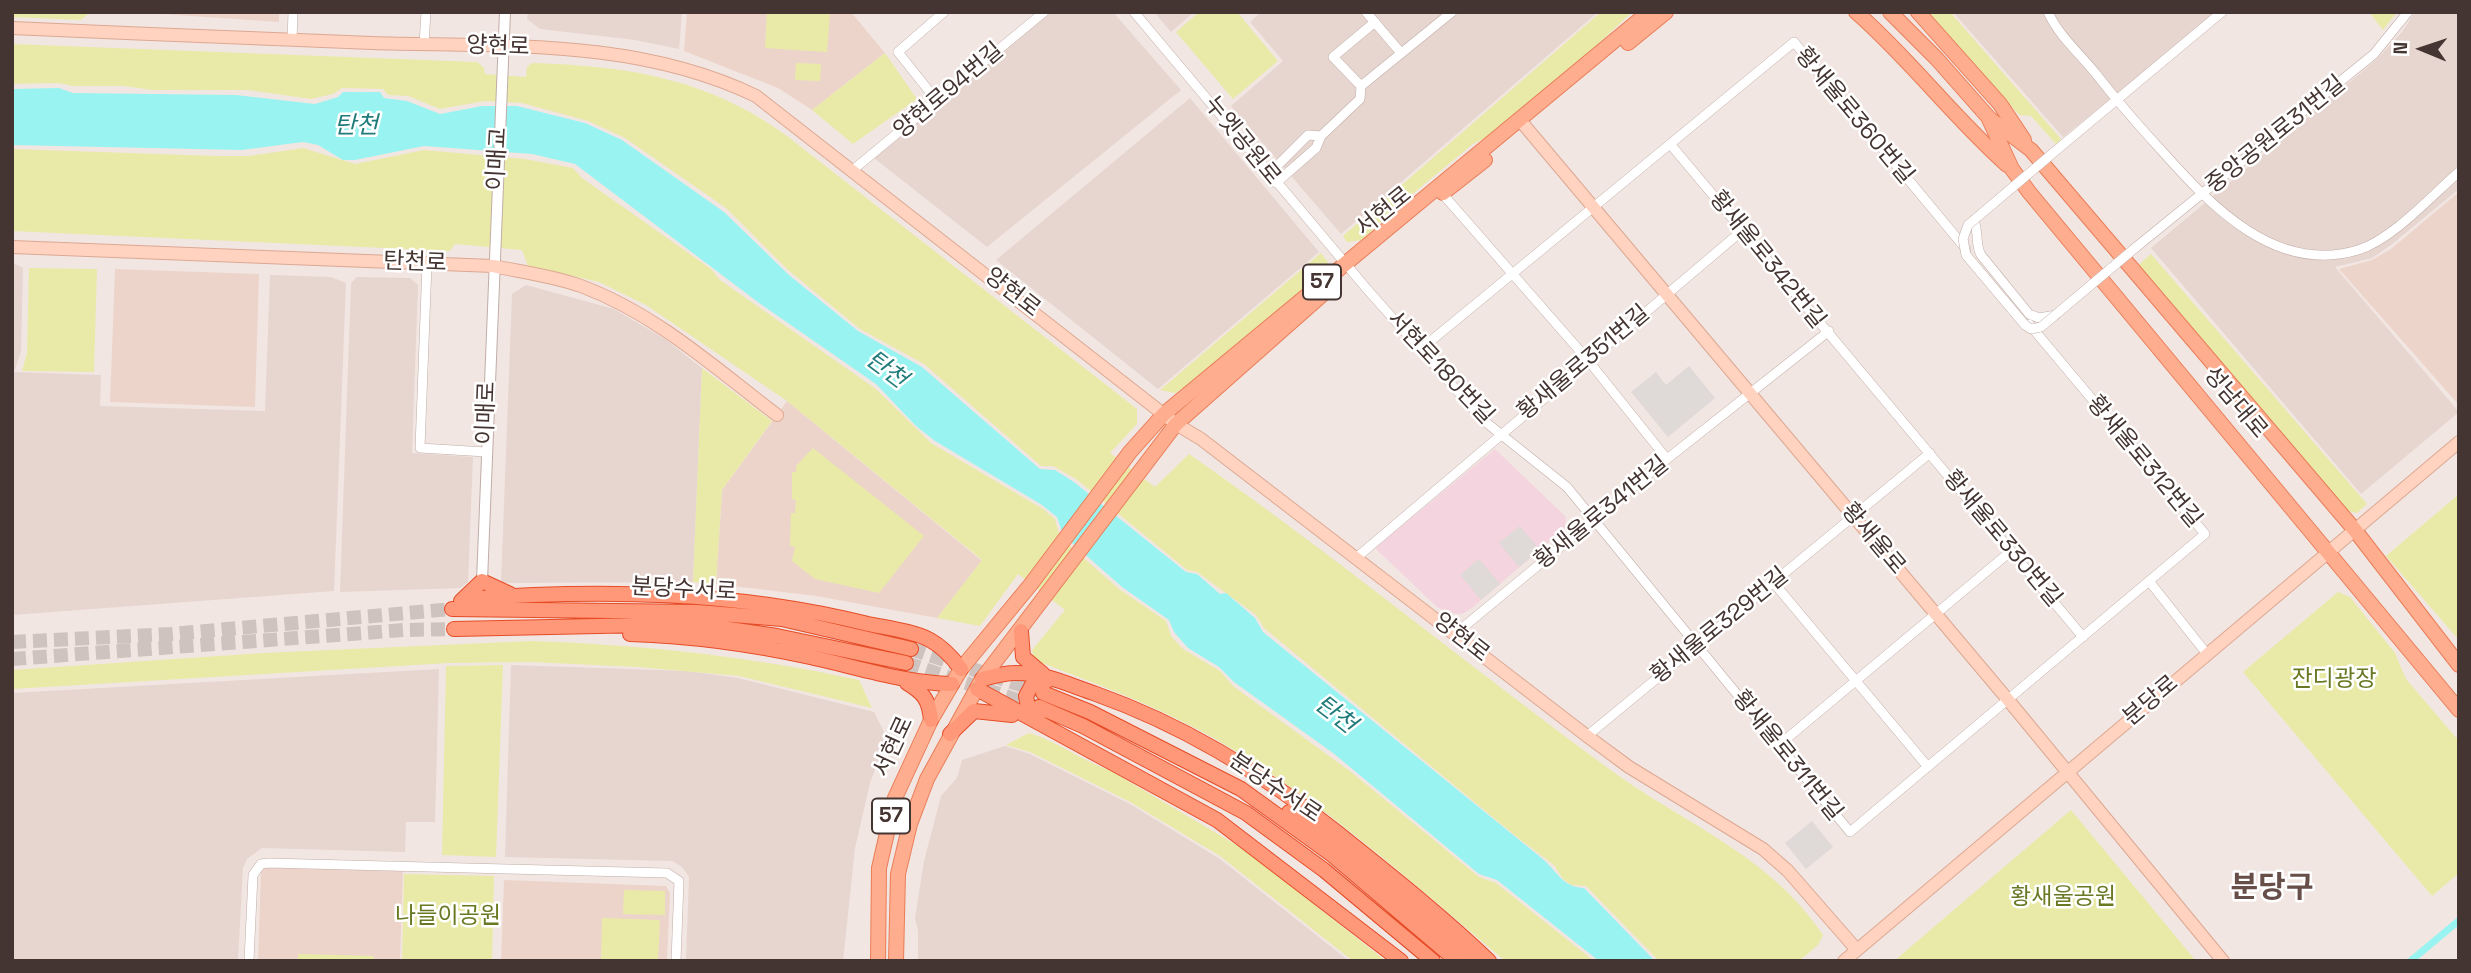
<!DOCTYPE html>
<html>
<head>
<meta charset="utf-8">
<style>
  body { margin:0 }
  #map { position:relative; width:2471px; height:973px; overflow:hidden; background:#f2e6e2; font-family:"Space Grotesk",sans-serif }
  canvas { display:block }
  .frame { position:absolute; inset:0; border:14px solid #443532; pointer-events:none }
  .north { position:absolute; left:2387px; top:14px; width:70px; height:70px; -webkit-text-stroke:5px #fff; paint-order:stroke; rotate:272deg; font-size:19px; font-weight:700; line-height:28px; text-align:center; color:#443532 }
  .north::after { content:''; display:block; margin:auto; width:24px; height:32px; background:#443532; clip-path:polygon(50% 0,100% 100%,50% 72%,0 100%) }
</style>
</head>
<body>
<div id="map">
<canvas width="2471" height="973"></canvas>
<div class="frame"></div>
<div class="north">N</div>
</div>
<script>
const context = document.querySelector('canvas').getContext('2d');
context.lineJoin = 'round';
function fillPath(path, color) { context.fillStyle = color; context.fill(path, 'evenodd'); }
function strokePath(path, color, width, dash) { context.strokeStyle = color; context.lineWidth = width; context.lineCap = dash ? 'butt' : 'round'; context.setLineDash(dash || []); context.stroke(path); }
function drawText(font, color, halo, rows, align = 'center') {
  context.font = font + ' "Space Grotesk","Noto Sans KR",sans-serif'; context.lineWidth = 5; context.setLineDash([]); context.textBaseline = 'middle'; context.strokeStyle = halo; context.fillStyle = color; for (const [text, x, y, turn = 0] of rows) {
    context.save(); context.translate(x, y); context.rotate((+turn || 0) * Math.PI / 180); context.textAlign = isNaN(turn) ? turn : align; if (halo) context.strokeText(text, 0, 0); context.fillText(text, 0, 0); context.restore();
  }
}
fillPath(new Path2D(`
  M528,12H682L679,49L635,40L540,29L527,19Z
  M1050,12H1113L1181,90L987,247L874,158Z
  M1154,12H1194L1171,32Z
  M1261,12H1598L1341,234L1231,106L1283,61L1250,22Z
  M1953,12H2219L2063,137Z
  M2415,12H2459V189L2391,245L2372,258L2335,267L2459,412L2361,494L2151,248L2376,60L2402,32Z
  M1190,98L1319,252L1158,389L996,260Z
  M12,262L23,268L21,352L14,372L101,375L100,406L265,411L270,275L331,277L346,283L334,591L12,615Z
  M357,277L410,278L418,285L412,453L473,457L468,582L460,588L340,592L351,283Z
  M526,285L614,309L665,339L702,368L693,582L501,583L512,294Z
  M511,665L688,671L738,678L874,712L887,738L870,783L855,848L843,961H686L689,877L683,868L673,861L505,857Z
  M439,669L435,822H406L405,852L262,848L247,859L243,868L238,961H12V693Z
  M1005,746L1030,754L1130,804L1220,859L1349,961H918V931L915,918L924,861L941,796L957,778L962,760Z`), '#e7d5d0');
fillPath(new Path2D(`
  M133,12H279V22Z
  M687,12H851L885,53L812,110L778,88L684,51Z
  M2459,192V405L2339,269L2372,260L2391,249Z
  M115,269L259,274L255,407L110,402Z
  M787,401L982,561L937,618L816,596L716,584L722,490Z
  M266,867L403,869L400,961H258L261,871Z
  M504,880L666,886L670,893L667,961H501Z`), '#edd4cb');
fillPath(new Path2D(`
  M1495,449L1566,517L1565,528L1472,608L1462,614L1450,613L1437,607L1375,548Z`), '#f4d4de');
fillPath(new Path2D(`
  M12,12H111L88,14L81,20L12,17Z
  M767,12L830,13L827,52L765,48Z
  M1199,12H1237L1278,61L1233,99L1176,32Z
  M1601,12H1632L1580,61L1489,136L1473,144L1392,211L1362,240L1347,242L1343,236Z
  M1928,12H1950L2061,139L2056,144L2031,116L2019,115Z
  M2369,12H2397L2383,30Z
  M12,44L477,62L484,68L485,74L526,77L527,67L532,63C627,66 708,78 787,136L1137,409V424L1110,453L1155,487L1189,454C1334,555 1470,667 1612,771C1685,824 1772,857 1823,935L1818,945L1799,961H1659L1586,886L1571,885L1563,879L1554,865L1518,838L1264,628L1256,615L1197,572L1187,570L1076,479L1053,466H1041L924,364L860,329L788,270L726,208L625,138L588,121L522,103L485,101L440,109L408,96L388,95L383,89L342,88L333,94L311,99L248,90H152L124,86H73L58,83L12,84Z
  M885,53L917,99L853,144L812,110Z
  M796,63L821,64L820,81L795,80Z
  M303,148L355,164L424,150L525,159L573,168L582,178L711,269L720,280L876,389L931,443L1043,509L1055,519L1060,537L1119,589L1166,621L1171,636L1183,649L1220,671L1233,686L1351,772L1479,877L1496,883L1594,961H1505C1413,883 1323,802 1219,741C1160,707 1097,684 1034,660L1032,650L1065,610L1018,574L980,626L937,618L982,560L787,401L646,305L599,282L528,266L522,250L455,244L450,251L12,231V149L217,156H249Z
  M1321,253L1328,262L1322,273L1188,385L1175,393L1160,390Z
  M2151,254L2367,504L2357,513L2344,510L2135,268Z
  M29,268L97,269L94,372L22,371L27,353Z
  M702,368L772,421L722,490L716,584L693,582Z
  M813,448L924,536L879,593L815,579L792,561L795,547L790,546L791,513H795L796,500L792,499V472H796V466Z
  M2459,494V640L2386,556Z
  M2338,592L2350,597L2395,653L2406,679L2459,741V873L2432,896L2243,672Z
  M531,641C645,645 747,656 859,680L872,708L739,676L638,667L530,662L449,663L12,689V670L263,653Z
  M503,665L496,857L442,855L446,666Z
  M1029,733C1059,742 1082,761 1111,771L1245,850L1386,961H1353L1220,856L1130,802L1030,752L1006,745Z
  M2071,810L2196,961H1894Z
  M404,874L494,876L492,961H402Z
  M624,890L665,891V915L623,914Z
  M602,918L660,920L658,961H601Z
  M298,954L374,956V961H298Z`), '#e9eaa8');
fillPath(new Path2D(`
  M1689,366L1715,398L1668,437L1631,392L1656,372L1666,385Z
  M1520,526L1540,550L1519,567L1499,543Z
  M1479,559L1500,584L1481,600L1460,575Z
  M1812,821L1833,847L1806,869L1785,843Z`), '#dfd9d8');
fillPath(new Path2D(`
  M59,88L73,93L236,95L315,104L338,97L343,92H380L384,98L407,101L440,114L482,106H517L585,123L622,140L724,212L789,275L858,331L922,367L1040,469L1055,470L1074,482L1186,572L1197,574L1220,594L1226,593L1255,618L1263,632L1544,860C1558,873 1563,887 1584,888L1655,961H1599L1497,880L1479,874L1333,753L1234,682L1219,667L1188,648L1174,632L1169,620L1122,587L1063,535L1057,517L1042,505L935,441L916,426L876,384L759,303L575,164L532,154L424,146L355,160H343L318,145L303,142L242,150L12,145V89Z
  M2459,916V925L2416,961H2405Z`), '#99f4f1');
strokePath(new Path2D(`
  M12,642L171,634L452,609
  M911,649L1042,692
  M12,659L404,630L454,629
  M906,663L1038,707`), '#cfc3bf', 14, [14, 7]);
const minor = new Path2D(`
  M1134,12L1366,288L1483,420L1567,487L1850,832L2205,534L2029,324
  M1366,12L1401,53
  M2048,12C2058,35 2081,55 2097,75C2117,101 2139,126 2162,151C2211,206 2276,275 2358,250C2393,239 2431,196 2459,172
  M292,40L293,12
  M424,44L426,12
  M1361,86L1333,57L1375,22
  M937,101L898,52L944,12
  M1671,145L2083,637
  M2053,153L2222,12
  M854,169L1044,12
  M1269,174L1308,135L1321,136
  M1276,183L1316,148L1321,136L1360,99L1361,86L1452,12
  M1440,191L1587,359L1667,459
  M1974,220C1979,233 1975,245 1981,255L2029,314L2039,318L2056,315
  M2135,248L2374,54L2408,12
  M427,264L420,448L486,452
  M1421,349L1794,42L1966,249
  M1356,558L1744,229
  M2149,581L2207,654
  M1773,582L1928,767
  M1455,634L1667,459L1829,331
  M1587,736L1930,453
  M1779,745L2011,551
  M249,961L253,875L261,864L268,863L667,873L679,881L676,961`);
const tertiary = new Path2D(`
  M482,581L505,12`);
const secondary = new Path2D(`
  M12,28C132,33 252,39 372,43C502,47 636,38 756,96L1176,424L1201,439L1587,736L1629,767L1763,849L1788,871L1857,950
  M1519,119L2009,701L2223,961
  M12,247L493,266C522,272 553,276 581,286C656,314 714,367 777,415
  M1844,961L2459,442`);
const primary = new Path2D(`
  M1856,12C1910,59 1953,117 2007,165
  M1890,12L1937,59L1989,118L2031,150L2354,529L2459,665
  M1918,12L2000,104L2024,140
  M1628,43L1666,12
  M1989,119L2012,169L2029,192L2459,710
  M1443,193L1485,160
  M878,961L879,868L895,798L931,720L961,669L1031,584L1130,452L1164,414L1649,12
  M896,961L898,874L910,824L927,779L982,679L1176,424L1331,287`);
const trunk = new Path2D(`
  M464,599C599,589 737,591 868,624C887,628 913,631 930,640C943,647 952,657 961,669
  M461,601L482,581L510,594
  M452,609L697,612L782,619L911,649
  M454,629L694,624L777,636L906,663
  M1021,631L1023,657L1043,674
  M630,634C691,636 751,644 810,657C857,667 904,683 952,684
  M982,679C992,677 1003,673 1014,673C1043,672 1069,685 1096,694C1186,726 1264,774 1339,834C1390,875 1441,915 1489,961
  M907,683C924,693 929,700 931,720
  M977,689L1217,820L1401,961
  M1043,693L1090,712L1241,789L1331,854L1457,961
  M1039,707L1083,726L1246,813L1324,870L1433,961
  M1038,717L1029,713L1026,696L1033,683L1047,681
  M950,734L974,711L1012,715
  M1289,812L1323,834L1474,958`);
strokePath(minor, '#c1ada7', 10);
strokePath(tertiary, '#c1ada7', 12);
strokePath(secondary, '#dca893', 14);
strokePath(primary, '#ea7d58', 16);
strokePath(trunk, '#e64c28', 16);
strokePath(minor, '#fff', 9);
strokePath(tertiary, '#fff', 10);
strokePath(secondary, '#ffd3c0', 12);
strokePath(primary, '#ffad8f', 14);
strokePath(trunk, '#ff9878', 14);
const minorBridge = new Path2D(`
  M2053,153L1968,225L1963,239L1966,255L2025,325L2031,329L2041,327L2135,248`);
strokePath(minorBridge, '#c1ada7', 10, []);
strokePath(minorBridge, '#fff', 9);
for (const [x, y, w] of [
  [1322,282,38],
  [891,816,38]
]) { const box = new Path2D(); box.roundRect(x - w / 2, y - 17.5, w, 35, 5); context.fillStyle = '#fff'; context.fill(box); strokePath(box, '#443532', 2); }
drawText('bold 21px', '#443532', null, [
  ["57",1322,282],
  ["57",891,816]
]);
drawText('23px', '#443532', '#fff', [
  ["양현로",498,47,2],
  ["양현로94번길",949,91,-40],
  ["황새울로360번길",1854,116,50],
  ["중앙공원로31번길",2276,135,-39],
  ["누엣공원로",1242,141,51],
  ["이매교",498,159,-87],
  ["서현로",1384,212,-39],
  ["황새울로342번길",1767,260,51],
  ["탄천로",415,263,2],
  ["양현로",1012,293,38],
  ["황새울로351번길",1584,363,-40],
  ["서현로180번길",1440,368,47],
  ["성남대로",2235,403,50],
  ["이매로",487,413,-88],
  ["황새울로312번길",2144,462,50],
  ["황새울로341번길",1602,513,-39],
  ["황새울로",1873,539,50],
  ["황새울로330번길",2002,539,50],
  ["분당수서로",684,590,3],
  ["황새울로329번길",1720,626,-39],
  ["양현로",1461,638,38],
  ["분당로",2151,701,-40],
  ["서현로",894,747,-65],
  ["황새울로311번길",1787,756,51],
  ["분당수서로",1275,788,34]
]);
drawText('23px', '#697923', '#fff', [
  ["잔디광장",2334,680],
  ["황새울공원",2063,898],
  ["나들이공원",448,917]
]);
drawText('italic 24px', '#1f7c7a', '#fff', [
  ["탄천",356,126],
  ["탄천",886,370,37],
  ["탄천",1335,715,38]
]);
drawText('bold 30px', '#684e49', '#fff', [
  ["분당구",2272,889]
]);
</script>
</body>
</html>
